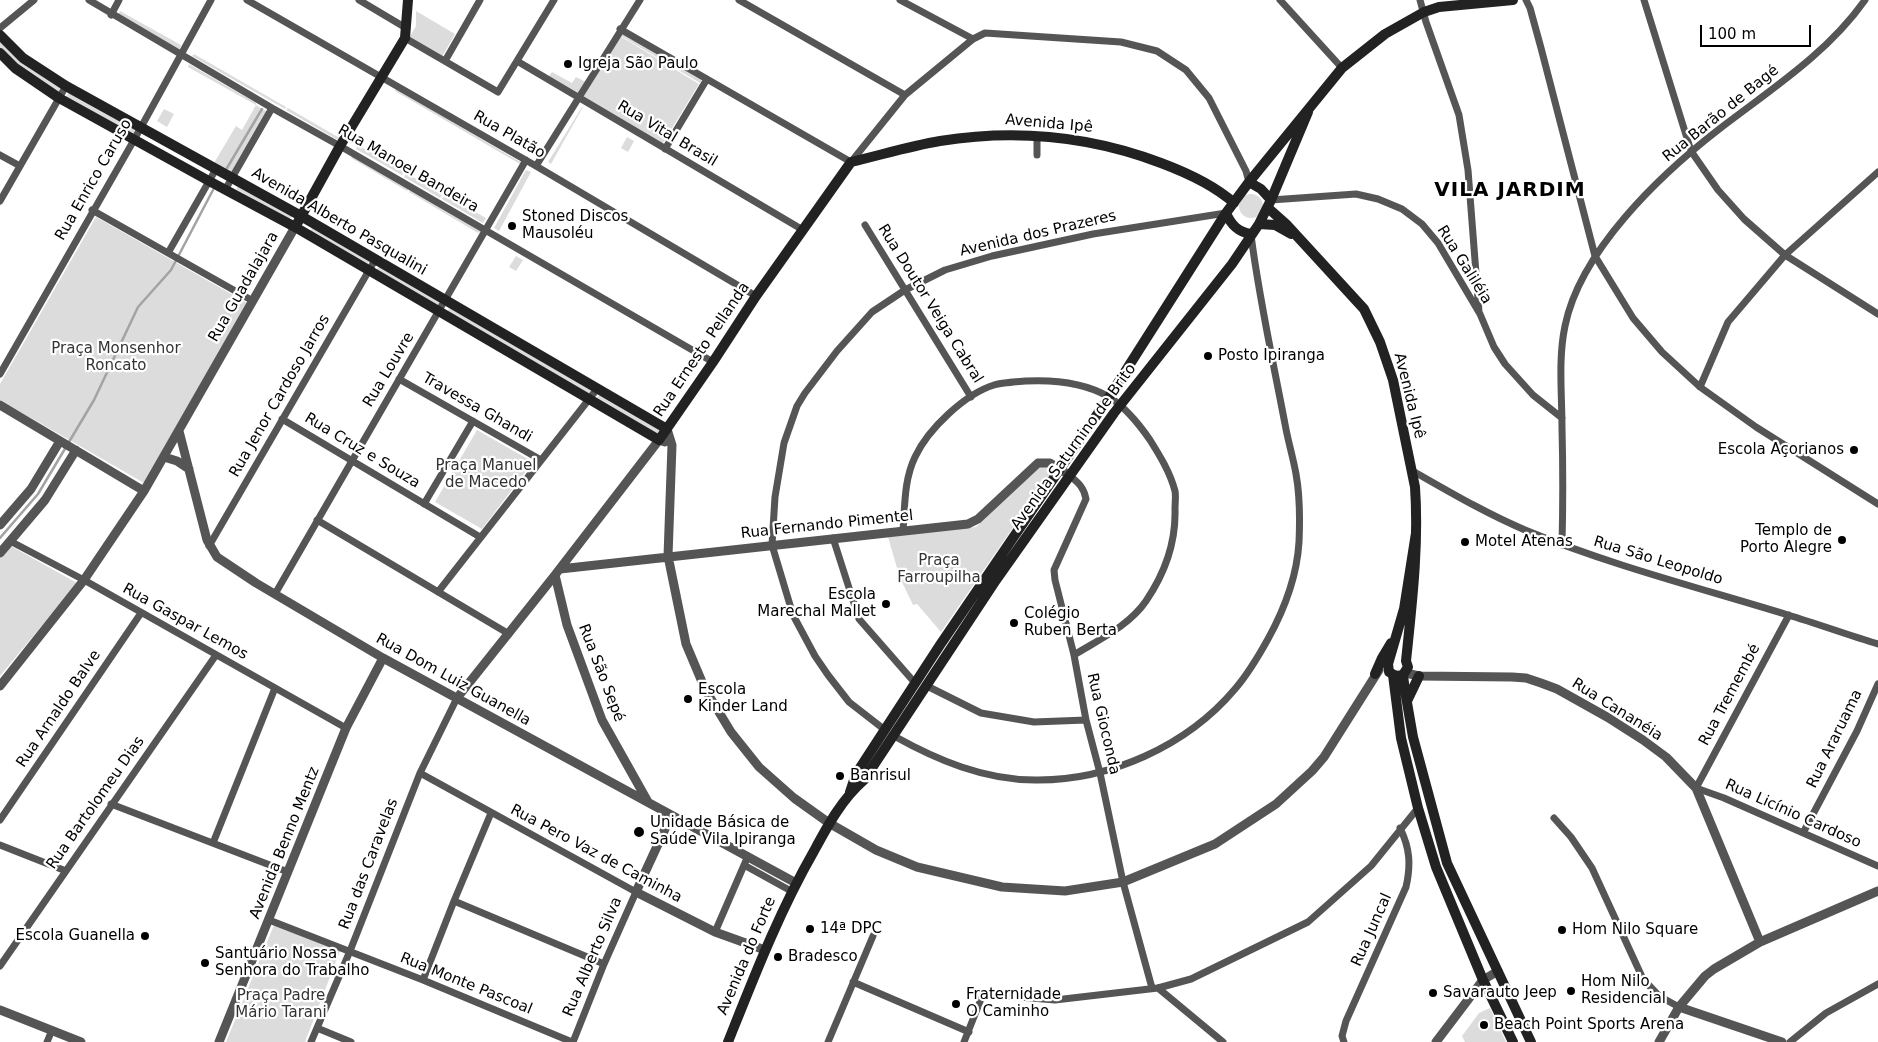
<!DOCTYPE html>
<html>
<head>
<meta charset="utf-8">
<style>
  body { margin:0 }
  #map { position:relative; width:1878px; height:1042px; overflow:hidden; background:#fff; font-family:"DejaVu Sans",sans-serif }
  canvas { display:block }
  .scale { position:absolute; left:1700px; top:25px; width:111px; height:22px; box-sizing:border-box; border:2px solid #000; border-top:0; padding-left:6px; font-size:15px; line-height:18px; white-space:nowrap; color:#000; -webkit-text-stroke:4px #fff; paint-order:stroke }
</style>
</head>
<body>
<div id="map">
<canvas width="1878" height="1042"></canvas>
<div class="scale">100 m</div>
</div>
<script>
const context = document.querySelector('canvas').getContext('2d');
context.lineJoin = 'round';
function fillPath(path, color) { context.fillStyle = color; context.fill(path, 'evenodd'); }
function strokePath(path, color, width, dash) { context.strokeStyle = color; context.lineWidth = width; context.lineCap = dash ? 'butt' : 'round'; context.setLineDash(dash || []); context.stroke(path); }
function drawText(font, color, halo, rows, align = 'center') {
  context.font = font + ' "DejaVu Sans",sans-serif'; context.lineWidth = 4.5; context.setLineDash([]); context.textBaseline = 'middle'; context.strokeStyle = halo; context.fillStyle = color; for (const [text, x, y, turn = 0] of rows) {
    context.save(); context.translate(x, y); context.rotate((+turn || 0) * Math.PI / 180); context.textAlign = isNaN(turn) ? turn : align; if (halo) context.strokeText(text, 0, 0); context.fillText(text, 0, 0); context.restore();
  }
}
fillPath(new Path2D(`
  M120,11L181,45L179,50L118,15Z
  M416,11L455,34L442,57L409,38L416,26Z
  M622,34L702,79L700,83L621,36Z
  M620,36L699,84L663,143L666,145L664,147L584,99V96Z
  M0,40L64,87L59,94L19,69L0,49Z
  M194,54L286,107L285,109L192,56Z
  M189,64L256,103V105L272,115L236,176L214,163L236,126L242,130L256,105L188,67Z
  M552,72L572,83L576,77L586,82L580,94L549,76Z
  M396,89L522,163L520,164L395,91Z
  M70,90L138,129L134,135L65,99Z
  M582,107H583L551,164L548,162Z
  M288,108L343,140L341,142L286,110Z
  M164,109L174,114L167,127L157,121Z
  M627,137L634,141L628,152L621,148Z
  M358,145L404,172L402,175L356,149Z
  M353,155L409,188L407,191L351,158Z
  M526,170L531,172L499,231L494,228Z
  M406,173L443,194L440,198L404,177Z
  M239,185L293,215L289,220L236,189Z
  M410,190L483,231L478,233L409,192Z
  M1239 206a12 12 0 1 1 24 0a12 12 0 1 1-24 0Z
  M445,195L486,218L483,223L442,199Z
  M96,217L247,303L144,483L0,400V384Z
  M313,226L371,259L366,266L309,233Z
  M516,256L523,260L516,271L509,267Z
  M380,265L442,301L438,308L376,271Z
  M451,305L594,389L589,396L447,312Z
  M601,394L665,429L658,438L595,399Z
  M477,430L533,462L482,529L435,502Z
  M1039,467H1048L1050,474L941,632L917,604L913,605L900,578L888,537L976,527Z
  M9,545L77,583L0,676V556Z
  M274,925L340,951L305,1042H226Z
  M1490,1008L1506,1042H1465L1462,1036L1479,1013Z`), '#dcdcdc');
strokePath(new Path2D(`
  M227,168L262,109
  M0,538L38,494L94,400L138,307L171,270L213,190`), '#a3a3a3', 2.5);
strokePath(new Path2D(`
  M89,0L272,108L340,146L713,362
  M247,0L536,166L756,296
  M359,0L406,28
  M739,0L905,95
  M900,0L973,39
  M1280,0L1342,68
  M1420,0L1426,22L1459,115L1468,170L1479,312
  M1526,0L1530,8L1541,48L1595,256L1633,318L1662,352L1700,387L1756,427L1878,504
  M1644,0L1691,151L1718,190L1744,219L1785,255L1878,314
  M111,15L119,0
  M0,28L34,0
  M620,29L851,162L905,95L973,39L985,33L1121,42L1157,51L1186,70L1209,98L1246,171L1249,182
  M405,38L498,92L554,0
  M445,61L480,0
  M517,61L803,230
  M665,149L707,79
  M0,155L20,166
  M1037,155V136
  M536,166L640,0
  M225,190L272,108
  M1271,200L1356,194L1378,199L1402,209L1422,224L1438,243L1480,314L1494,347L1505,364L1533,395L1562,418
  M0,201L66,86
  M92,210L253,301
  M865,225L971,397
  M168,253L216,169
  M0,374L134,140L211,0
  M399,379L541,460
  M1700,387L1728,322L1785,255L1878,172
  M282,419L480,537
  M1411,470C1448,491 1485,513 1525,530C1610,565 1700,588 1788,615C1818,624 1848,635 1878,644
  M1070,476C1079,483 1084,488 1086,499L1054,570L1055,580L1074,655L1086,720L1100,773L1123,882L1152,988
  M424,504L473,421
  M317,520L509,634
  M903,531C905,505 904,480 915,457C928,429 965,394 994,385C1000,383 1007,383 1013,382C1045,379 1080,380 1109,397C1125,407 1139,424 1150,440C1160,456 1170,472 1175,491C1176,496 1175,503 1175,509C1176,543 1165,573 1146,601C1129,626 1098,640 1074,655
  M833,538L859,619L915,683
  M10,541L84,580L346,728
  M1562,545C1563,506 1563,467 1562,428C1562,394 1558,359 1565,326C1580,251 1660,175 1718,130C1770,90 1827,54 1865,0
  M209,546L375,260
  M438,592L597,389
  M275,594L526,160
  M1789,615L1696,788L1724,798L1878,866
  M927,686L981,713L1034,722L1086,720
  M885,730L849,702L828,675L815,656L793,615L772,545L775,497L784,443L797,406L805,393L837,351L872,312L905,290L945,270L992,256L1093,234L1226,213
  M894,736C937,760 984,780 1035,780C1109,781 1187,746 1235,689C1248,674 1258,657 1268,639C1284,610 1297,576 1299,542C1300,520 1300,496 1296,474C1293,457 1288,441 1285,424C1273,361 1259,298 1251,235
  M420,773L636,892L604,964L573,1042
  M111,804L288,872
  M1554,818L1571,837L1592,868L1643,979L1659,996L1679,1007
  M0,820L141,613
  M1803,833L1857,731L1878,684
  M213,843L275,688
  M0,845L66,871
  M744,865L791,891
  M454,901L604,964
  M269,920L423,980L572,1042
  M715,932L748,856
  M0,966L216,655
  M423,980L454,901L491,813
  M853,982L969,1032
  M1158,988L1223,1042
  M317,1028L351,1042
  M47,1042L52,1030
  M311,1042L350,951L420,773L457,698
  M828,1042L873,936
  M964,1042L983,994L1055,1000L1158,988L1191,979L1308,922L1371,866L1418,808
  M1344,1042L1342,1036L1346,1021L1406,887C1411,865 1410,848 1400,828
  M1790,1042L1826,1013L1878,984`), '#555', 7);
strokePath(new Path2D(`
  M0,405L144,491
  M667,429L672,445L668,556L686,644L705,689L731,732L759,767L794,798L829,823L876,850L917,867L1002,887L1065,891L1123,882L1215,844L1276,804L1312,771L1324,757L1379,670
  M179,431L207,540L217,557L256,583L383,658L796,883
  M164,457L177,461L189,469
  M0,525L31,489L60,441
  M0,553L45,500L76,450
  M560,569L968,524L978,519L1038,463H1050L1066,473
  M555,575L567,625L602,720L648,802
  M1406,673L1419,676L1512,677L1526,678L1541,683L1557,689L1607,717L1643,740L1666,757L1696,788L1760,942
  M0,686L84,580L144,491L295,227
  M457,698L555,575L659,440L665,442
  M662,810L666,822L665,829L636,892L715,932L765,950
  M1679,1007L1782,1042
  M0,1010L81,1042
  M219,1042L346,728L383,658
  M1436,1042L1483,980L1498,971
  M1659,1042L1679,1007L1705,976L1714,969L1760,942L1878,891`), '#555', 9);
strokePath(new Path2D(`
  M0,35L23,58L66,86L301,216L667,429
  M0,53L15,68L59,98L209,181L295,227L659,440L713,362L756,296L851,162C881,155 910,146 940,141C1015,129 1090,136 1161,163C1185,172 1214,185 1234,203
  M1249,182L1261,189L1271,200
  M1268,208L1286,224L1364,309L1380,342L1393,380L1415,487C1419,545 1412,603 1406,661L1408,667L1403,675L1396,676L1389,672L1388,664L1404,609L1416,533
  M1226,213C1231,225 1238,232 1251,234
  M298,222L340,146L405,38L408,0
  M1259,224L1275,225L1291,234
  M1375,674L1382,658L1391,643
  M1393,675L1401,738L1418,808L1436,867L1483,980L1513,1042
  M1403,675L1405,691L1413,737L1447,863L1531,1042
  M1407,701L1419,676
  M850,792L856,774L940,645L1109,397L1226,213L1249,182L1342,68L1385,34L1424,12L1439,7L1513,0
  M728,1042C754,977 779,912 814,851C828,825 842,799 864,780L996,580L1114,413L1232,264L1259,224L1271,200L1308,112`), '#222', 10);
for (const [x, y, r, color] of [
  [568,64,5,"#000"],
  [512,226,5,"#000"],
  [1208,356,5,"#000"],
  [1854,450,5,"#000"],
  [1842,540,5,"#000"],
  [1465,542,5,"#000"],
  [886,604,5,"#000"],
  [1014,623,5,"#000"],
  [688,699,5,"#000"],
  [840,776,5,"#000"],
  [639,832,6,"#000"],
  [810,929,5,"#000"],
  [1562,930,5,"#000"],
  [145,936,5,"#000"],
  [778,957,5,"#000"],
  [205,963,5,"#000"],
  [1571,991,5,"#000"],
  [1433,993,5,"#000"],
  [956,1004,5,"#000"],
  [1484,1025,5,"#000"]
]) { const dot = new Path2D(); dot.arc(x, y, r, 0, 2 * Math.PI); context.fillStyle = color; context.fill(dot); strokePath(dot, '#fff', 2); }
drawText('15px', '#000', '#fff', [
  ["Igreja São Paulo",578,64],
  ["Stoned Discos",522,217],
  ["Mausoléu",522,234],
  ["Posto Ipiranga",1218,356],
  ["Escola Açorianos",1844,450,"right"],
  ["Templo de",1832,531,"right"],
  ["Porto Alegre",1832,548,"right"],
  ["Motel Atenas",1475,542],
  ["Escola",876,595,"right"],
  ["Marechal Mallet",876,612,"right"],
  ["Colégio",1024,614],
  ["Ruben Berta",1024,631],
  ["Escola",698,690],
  ["Kinder Land",698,707],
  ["Banrisul",850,776],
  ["Unidade Básica de",650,823],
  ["Saúde Vila Ipiranga",650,840],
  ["14ª DPC",820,929],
  ["Hom Nilo Square",1572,930],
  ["Escola Guanella",135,936,"right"],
  ["Santuário Nossa",215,954],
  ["Senhora do Trabalho",215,971],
  ["Bradesco",788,957],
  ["Hom Nilo",1581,982],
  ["Residencial",1581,999],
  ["Savarauto Jeep",1443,993],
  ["Fraternidade",966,995],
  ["O Caminho",966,1012],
  ["Beach Point Sports Arena",1494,1025]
], 'left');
drawText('15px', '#000', '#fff', [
  ["Rua Barão de Bagé",1721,114,-39],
  ["Avenida Ipê",1049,124,5],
  ["Rua Vital Brasil",667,134,31],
  ["Rua Platão",509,135,30],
  ["Rua Manoel Bandeira",408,169,30],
  ["Rua Enrico Caruso",94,180,-60],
  ["Avenida Alberto Pasqualini",339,222,30],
  ["Avenida dos Prazeres",1038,234,-13],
  ["Rua Galiléia",1464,265,58],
  ["Rua Guadalajara",244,287,-60],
  ["Rua Doutor Veiga Cabral",930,304,58],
  ["Rua Ernesto Pellanda",702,350,-56],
  ["Rua Louvre",389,370,-59],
  ["Rua Jenor Cardoso Jarros",280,396,-60],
  ["Avenida Ipê",1409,396,76],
  ["Travessa Ghandi",477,408,30],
  ["Avenida Saturnino de Brito",1074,447,-54],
  ["Rua Cruz e Souza",362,451,31],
  ["Rua Fernando Pimentel",827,525,-6],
  ["Rua São Leopoldo",1658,561,17],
  ["Rua Gaspar Lemos",185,622,29],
  ["Rua São Sepé",601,673,69],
  ["Rua Dom Luiz Guanella",453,680,29],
  ["Rua Tremembé",1730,695,-62],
  ["Rua Arnaldo Balve",59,709,-56],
  ["Rua Cananéia",1617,710,32],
  ["Rua Gioconda",1103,724,77],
  ["Rua Araruama",1835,739,-64],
  ["Rua Bartolomeu Dias",96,803,-55],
  ["Rua Licínio Cardoso",1793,814,24],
  ["Avenida Benno Mentz",285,843,-68],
  ["Rua Pero Vaz de Caminha",596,854,28],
  ["Rua das Caravelas",369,864,-69],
  ["Rua Juncal",1372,930,-66],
  ["Avenida do Forte",747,956,-67],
  ["Rua Alberto Silva",593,957,-67],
  ["Rua Monte Pascoal",466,984,22]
]);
drawText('15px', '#333', '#fff', [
  ["Praça Monsenhor",116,349],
  ["Roncato",116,366],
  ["Praça Manuel",486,466],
  ["de Macedo",486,483],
  ["Praça",939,561],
  ["Farroupilha",939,578],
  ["Praça Padre",281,996],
  ["Mário Tarani",281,1013]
]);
context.letterSpacing = '1px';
drawText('bold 20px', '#000', '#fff', [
  ["VILA JARDIM",1510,191]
]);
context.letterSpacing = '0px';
</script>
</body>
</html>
